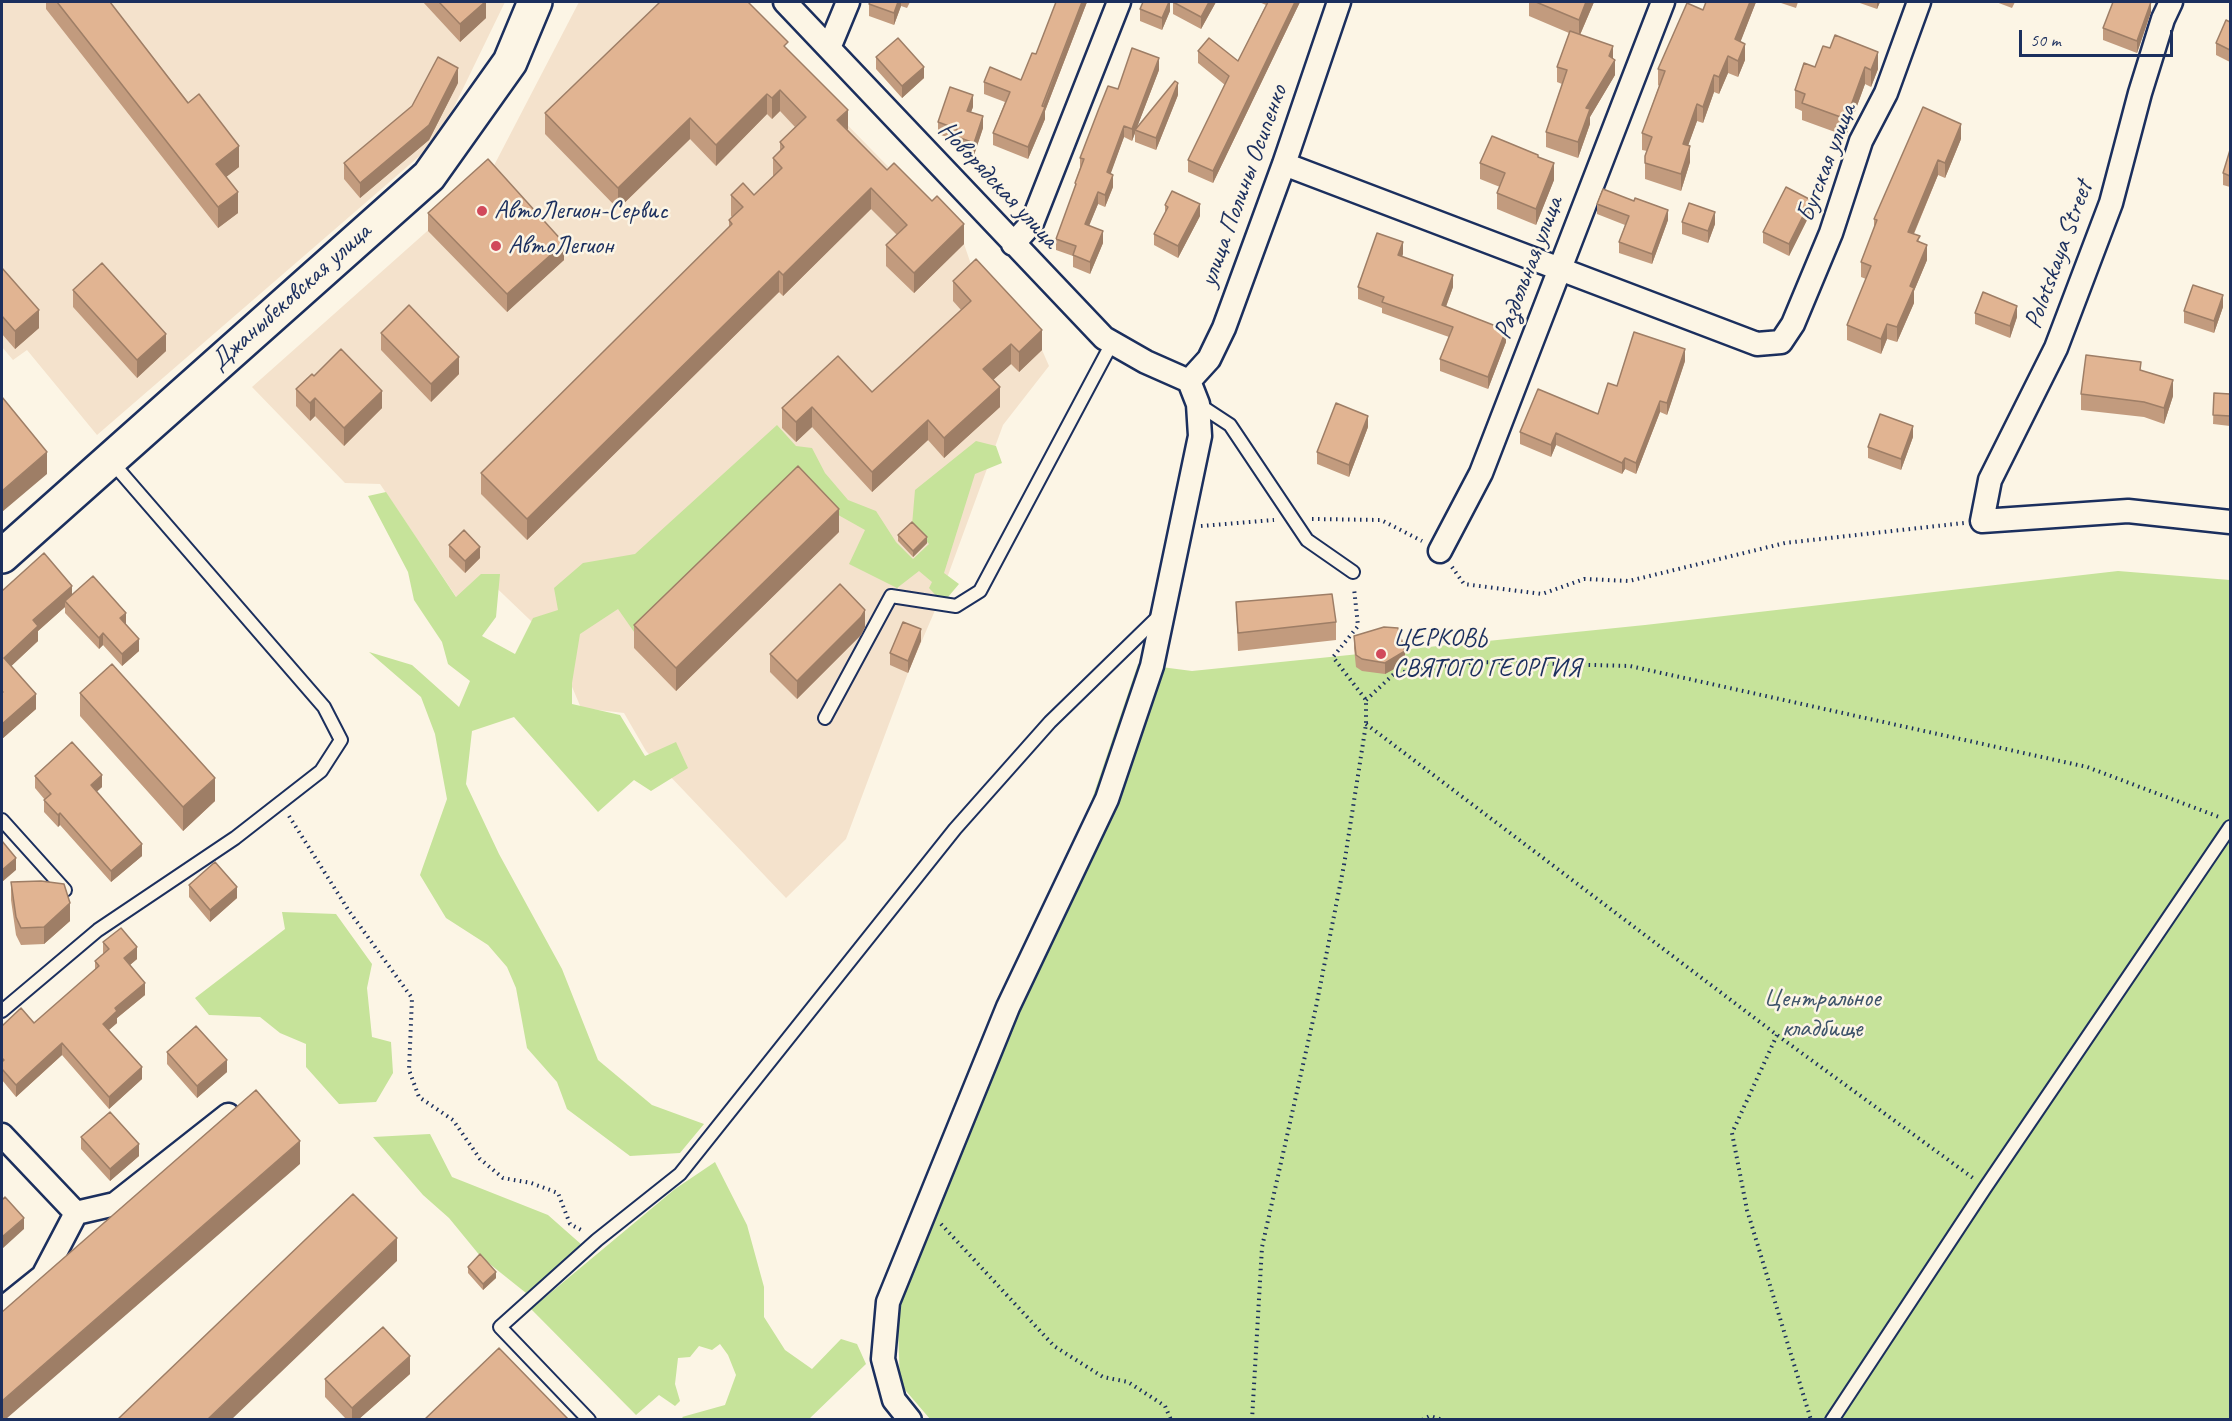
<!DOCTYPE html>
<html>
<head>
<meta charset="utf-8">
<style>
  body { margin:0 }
  #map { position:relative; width:2232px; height:1421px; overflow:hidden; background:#fcf5e5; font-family:Caveat,sans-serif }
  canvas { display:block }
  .frame { position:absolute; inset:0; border:3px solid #1b2f5e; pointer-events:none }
  .scale { position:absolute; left:2019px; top:30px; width:154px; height:27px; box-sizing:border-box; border:3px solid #1b2f5e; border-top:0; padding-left:8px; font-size:18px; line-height:21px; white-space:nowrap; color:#1b2f5e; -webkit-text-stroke:4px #fcf5e5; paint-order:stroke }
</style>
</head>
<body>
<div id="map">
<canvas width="2232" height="1421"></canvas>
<div class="frame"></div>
<div class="scale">50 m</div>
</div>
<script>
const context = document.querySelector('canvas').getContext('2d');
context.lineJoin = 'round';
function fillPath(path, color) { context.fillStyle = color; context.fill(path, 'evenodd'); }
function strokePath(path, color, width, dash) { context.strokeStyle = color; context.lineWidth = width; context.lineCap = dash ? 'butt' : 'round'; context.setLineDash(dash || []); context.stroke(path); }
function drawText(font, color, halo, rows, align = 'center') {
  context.font = font + ' Caveat,sans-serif'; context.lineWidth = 5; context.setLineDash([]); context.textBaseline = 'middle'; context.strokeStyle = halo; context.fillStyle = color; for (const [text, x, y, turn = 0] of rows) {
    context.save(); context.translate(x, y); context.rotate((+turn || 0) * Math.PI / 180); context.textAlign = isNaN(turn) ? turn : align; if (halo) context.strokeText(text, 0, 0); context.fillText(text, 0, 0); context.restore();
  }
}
fillPath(new Path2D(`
  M2,2H505L438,140L97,435L27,350L13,360L2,347Z
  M579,2H727L964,244L976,279L1042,350L1049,366L1003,425L936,608L908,673L846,839L786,898L646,751L624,713L581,708L553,642L482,574L457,598L380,484L345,483L252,387L488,177Z`), '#f4e2cc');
fillPath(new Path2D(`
  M777,425L796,446L812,448L825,473L848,500L876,511L896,542L913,559L929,544L912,525L915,490L976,441L996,446L1002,463L975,474L944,573L959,584L943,603L929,588L932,582L919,571L897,588L849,564L865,530L824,507L639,639L618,609L580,634L572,683V704L620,715L645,756L676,742L688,768L651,791L634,780L598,812L514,717L472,731L466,784L499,854L562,969L598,1060L652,1105L704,1124L680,1153L630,1156L567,1109L557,1082L527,1048L516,988L507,967L488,945L446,918L420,875L447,799L435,734L421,697L369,652L412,665L459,707L470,681L448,664L442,642L414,600L408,572L368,496L386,492L456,597L481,574H500L496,617L482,636L515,654L533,618L558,610L554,588L583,563L635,554Z
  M2118,571L2230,580V1419H930L900,1384L897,1301L1013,1018L1002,993L1089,808L1138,664L1192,671L1645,625Z
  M282,912L336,914L372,964L367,988L372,1037L391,1042L393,1073L376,1102L339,1104L306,1067V1044L280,1033L260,1017L209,1015L195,998L285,929Z
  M430,1134L452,1177L548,1215L582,1245L526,1293L481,1257L449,1218L423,1195L373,1137Z
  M715,1162L747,1225L764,1287V1317L785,1350L812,1369L841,1339L857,1344L866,1364L809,1419H684L682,1417L725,1405L736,1375L728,1355L720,1344L712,1350L699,1346L690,1357L678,1358L675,1384L680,1401L675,1406L659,1395L636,1415L531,1309L675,1189Z`), '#c6e39a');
const service = new Path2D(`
  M1198,404L1230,425L1307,540L1353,572
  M825,718L891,596L956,606L980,591L1112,343
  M2,820L65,890
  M2,1011L98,930L235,838L321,771L341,740L324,707L111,461
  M589,1420L500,1327L597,1240L680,1174L955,829L1050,722L1160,615
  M1832,1420L1985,1188L2230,827`);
const minor = new Path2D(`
  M785,2L1104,338L1146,362L1189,381
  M2171,2L2163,19L2140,93L2111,203L2056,348L1990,480L1982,521L2128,511L2230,522
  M829,48L848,2
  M1284,164L1757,344L1781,342L1793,324L1831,233L1861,141L1886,93L1919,2
  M1013,244L1032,223L1119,2
  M1189,381L1209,359L1224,328L1284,164L1339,2
  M1440,551L1481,473L1663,2
  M2,1135L76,1213
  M2,1309L43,1276L76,1213L115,1204L228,1115
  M910,1420L894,1400L883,1359L888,1302L1008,1007L1107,799L1152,666L1200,436L1198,404L1189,381`);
const secondary = new Path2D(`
  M2,556L429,176L510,62L535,2`);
strokePath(service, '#1b2f5e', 16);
strokePath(minor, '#1b2f5e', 27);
strokePath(secondary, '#1b2f5e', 38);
strokePath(new Path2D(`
  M1312,519L1381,520L1422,541
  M1201,526L1274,520
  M1452,567L1464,584L1542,594L1584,579L1629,581L1785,543L1964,523
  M1366,700L1395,673L1477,662L1630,666L2087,767L2219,817
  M1366,724L1777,1035L1973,1178
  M289,816L349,911L412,998L409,1070L419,1097L453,1120L480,1159L503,1178L531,1183L558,1193L570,1224L583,1231
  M1777,1035L1732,1133L1747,1210L1811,1420
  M941,1224L1054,1346L1103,1377L1128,1382L1165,1406L1171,1420
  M1252,1420L1262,1247L1316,1007L1344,865L1366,724V700L1333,657L1358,626L1354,588
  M1422,1420L1430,1416L1443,1420`), '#1b2f5e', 4, [1.5, 4.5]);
strokePath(service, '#fcf5e5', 12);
strokePath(minor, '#fcf5e5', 22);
strokePath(secondary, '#fcf5e5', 33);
fillPath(new Path2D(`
  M46,2H110L239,167L226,177L238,213L218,228L46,9Z
  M423,2H486V18L460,42Z
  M870,2H910L907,8L901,6L894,25L869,16V4Z
  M1056,2H1087L1045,111V119L1028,159L993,145V133L1005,102L984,94V82L1021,80L1036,54Z
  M1170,2V11L1162,30L1140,21V9Z
  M1173,2H1216L1201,29L1173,14Z
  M1259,2H1300L1213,183L1188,172V160L1225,85L1198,63V51L1238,61L1266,5Z
  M1529,2H1594L1580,35L1613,59L1615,75L1590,117V124L1578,158L1546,147V132L1562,84L1557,82V67L1569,33L1529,16Z
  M1756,2L1740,42L1745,60L1738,77L1728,73L1719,94L1714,92L1703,123L1697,121L1688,145L1690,162L1681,191L1645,179V156L1647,151L1642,150V133L1659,86L1658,85V69L1703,10Z
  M1778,2H1798L1796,8Z
  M1857,2H1880L1877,9Z
  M1996,2H2015L2012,8Z
  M2151,12L2137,53L2103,40V28Z
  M2230,22V62L2216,55V43Z
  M1830,48L1878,69L1871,87L1865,84L1846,136L1802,120V111L1795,108V90L1815,67Z
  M788,50L848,130L887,170L964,244L914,293L886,266V245L897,235L871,209L783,296L779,292L527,540L481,494V473L729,228V220L732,217L731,216V195H754L773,177V158L780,151V142L795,127L780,111L772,119L767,114L716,166L690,139L618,209L545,134V113Z
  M876,57L924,78L902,98L876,69Z
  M1159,70L1137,127L1178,95L1156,150L1135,142V133L1132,141L1124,137L1110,174L1113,187L1105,207L1098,204L1089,225L1103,243L1090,274L1073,267V256L1056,250V239L1075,189V183L1080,168V158L1118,89Z
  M458,83L429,140L360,198L344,179V163Z
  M973,107L971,112L983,128L974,155L955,148V140L938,134V122Z
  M1961,139L1945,178L1938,175L1914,234L1920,242L1927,260L1914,291V303L1897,342L1887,339L1881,354L1847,340V325L1866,279L1861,277V262L1874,228V219Z
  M2230,150V187L2223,185V173Z
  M1538,158L1554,180L1536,225L1497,209V193L1500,187L1480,179V163Z
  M1597,204L1668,220L1652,264L1619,253V242L1625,225L1597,214Z
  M1165,205L1200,216L1178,258L1154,245V234L1165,214Z
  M1811,212L1789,256L1763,243V232Z
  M428,213L564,260L507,312L428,231Z
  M1682,222L1715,224L1708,243L1682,234Z
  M1403,254L1402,256L1453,287L1446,307L1506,342L1488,389L1440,371V359L1449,337L1382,313V308L1358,299V287Z
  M2,268L39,328L15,349L2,334Z
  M953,281L1042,350L1019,372L1011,364L993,380L1000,407L944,458L928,440L872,492L812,427L796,442L782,428V408L872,392L961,310L953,301Z
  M73,290L166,351L137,378L73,307Z
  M2223,307L2214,333L2184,323V311Z
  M1975,313L2017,317L2010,338L1975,324Z
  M381,333L459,374L431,402L381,350Z
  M1685,361L1667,415L1660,412L1636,474L1625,469L1622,474L1556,445L1551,457L1520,444V432L1598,414L1617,386Z
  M2141,370L2173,396L2164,424L2144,417L2081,410V394Z
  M314,376L382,408L344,446L315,416L310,421L296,406V389Z
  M2214,393L2230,394V426L2213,424Z
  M1368,427L1349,477L1317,464V452Z
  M1913,437L1901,470L1868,458V447Z
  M839,532L676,691L634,648V625Z
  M898,535L927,543L913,557L898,541Z
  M449,545L480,558L465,573L449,557Z
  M2,591L72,594L126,625L139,651L122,666L103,645L99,649L65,613V607L38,631V641L11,666L36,709L2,739Z
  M1236,602L1336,622V640L1238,651Z
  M865,627L861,635L797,699L770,672V654Z
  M1354,636L1405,663L1385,674L1362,671L1356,667L1354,648Z
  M921,641L908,673L890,665V653Z
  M80,693L215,801L183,831L80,716Z
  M35,776L102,787L96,792L142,856L111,882L60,825L58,827L44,812V800H45L35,788Z
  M11,882L70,921L44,944L21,945L16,935L11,900Z
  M189,885L237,898L210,922L189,897Z
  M103,942L137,959L130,965L145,995L117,1018V1023L109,1030L142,1079L109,1109L62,1055L16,1097L2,1080V1026L34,1023L95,970V961L103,954Z
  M167,1052L227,1072L197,1098L167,1064Z
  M81,1137L139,1156L110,1181L81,1149Z
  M468,1267L496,1278L483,1290L468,1273Z
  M410,1374L359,1419H346L325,1397V1379Z`), '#c29b7e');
fillPath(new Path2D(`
  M485,2H486V18L460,42V24Z
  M898,2H901V6L894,25V13Z
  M1082,2H1087L1045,111V119L1028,159V147Z
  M1169,2H1170V11L1162,30V18Z
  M1209,2H1216L1201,29V17Z
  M1295,2H1300L1213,183V171Z
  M1586,2H1594L1579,37V20Z
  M1750,2H1756L1735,56V39Z
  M1877,2H1880L1877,9Z
  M2151,2V12L2137,53V41Z
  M1745,44V60L1738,77V61Z
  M1613,46V62L1615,60V75L1590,117V124L1578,158V142L1586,108L1609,56Z
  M1878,52V69L1871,87V70Z
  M1728,56V73L1719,94V77Z
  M1159,58V70L1136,130H1135V133L1132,141V129Z
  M924,67V78L902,98V86Z
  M1865,67V84L1846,136V119Z
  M458,68V83L429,140L360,198V183Z
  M1714,75V92L1703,123V107Z
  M1178,83V95L1156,150V138Z
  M780,90V111L772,119V98Z
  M767,94V114L716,166V145Z
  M973,95V107L967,122V111Z
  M1697,104V121L1683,160V144Z
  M848,110V130L837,120Z
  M983,116V128L974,155V143Z
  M690,118V139L618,209V188Z
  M1961,124V139L1945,178V163Z
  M1124,126V137L1107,184V172Z
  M239,146V167L216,185V164Z
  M1690,146V162L1681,191V174Z
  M1938,160V175L1908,247V232Z
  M1554,163V180L1536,225V209Z
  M1113,175V187L1105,207V195Z
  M871,188V209L783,296V275Z
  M238,192V213L218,228V207Z
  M1098,192V204L1085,236V224Z
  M1811,200V212L1789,256V244Z
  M1200,204V216L1178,258V246Z
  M1668,210V220L1652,264V254Z
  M1715,212V224L1708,243V231Z
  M964,224V244L914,293V273Z
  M1103,231V243L1090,274V262Z
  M1403,242V254L1398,267V255Z
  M564,243V260L507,312V294Z
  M1927,245V260L1914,291V303L1897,342V327L1910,286Z
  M779,271V292L527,540V519Z
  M1453,275V287L1442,317V305Z
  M2223,295V307L2214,333V321Z
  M2017,306V317L2010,338V326Z
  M39,310V328L15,349V331Z
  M1887,324V339L1881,354V339Z
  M1042,330V350L1019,372V352Z
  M1506,330V342L1488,389V377Z
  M166,334V351L137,378V360Z
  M1011,344V364L983,389V369Z
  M1685,349V361L1667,415V403Z
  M459,357V374L431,402V384Z
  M2173,380V396L2164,424V408Z
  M1000,387V407L944,458V438Z
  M382,391V408L344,446V428Z
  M315,398V416L310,421V403Z
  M1660,401V412L1636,474V463Z
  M812,407V427L796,442V422Z
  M1368,416V427L1349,477V465Z
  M928,420V440L872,492V472Z
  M1913,426V437L1901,470V459Z
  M1556,433V445L1551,457V445Z
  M47,452V474L2,512V491Z
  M1625,458V469L1622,474V463Z
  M839,509V532L676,691V668Z
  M927,537V543L913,557V551Z
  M480,547V558L465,573V561Z
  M72,586V601H65V607L38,631V641L4,673V658L33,620Z
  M865,610V627L861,635L797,699V681Z
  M126,613V625L120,618Z
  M921,629V641L908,673V661Z
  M103,633V645L99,649V638Z
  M139,639V651L122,666V654Z
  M1405,651V663L1385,674V663Z
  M36,694V709L2,739V724Z
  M102,775V787L91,797V785Z
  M215,778V801L183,831V807Z
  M60,813V825L58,827V815Z
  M142,844V856L111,882V871Z
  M16,858V870L2,882V870Z
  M237,887V898L210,922V910Z
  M70,903V921L44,944V927Z
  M137,947V959L124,970V958Z
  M145,983V995L117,1018V1023L103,1035V1024L115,1008Z
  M62,1043V1055L16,1097V1085Z
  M227,1060V1072L197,1098V1086Z
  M142,1067V1079L109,1109V1097Z
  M300,1141V1164L6,1419H2V1401Z
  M139,1144V1156L110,1181V1169Z
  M24,1218V1229L2,1249V1237Z
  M397,1238V1261L232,1419H208Z
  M496,1272V1278L483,1290V1284Z
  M410,1356V1374L359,1419H352V1408Z`), '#9e7e66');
const building = new Path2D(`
  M57,2H110L188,103L199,94L239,146L216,164L238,192L218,207Z
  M439,2H485L460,24Z
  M660,2H748L788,42L784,46L848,110L837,120L887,170L894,163L932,201L937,196L964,224L914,273L886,245L907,225L871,188L783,275L779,271L527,519L481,473L732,224L729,220L743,207L731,195L743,183L754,195L782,168L773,158L784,147L780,142L806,117L780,90L772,98L767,94L716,145L690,118L618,188L545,113Z
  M870,2H898L894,13L869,4Z
  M1056,2H1082L1042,106L1045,107L1028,147L993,133L1010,92L984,82L990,67L1021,80L1032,53L1036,54Z
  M1143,2H1169L1162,18L1140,9Z
  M1173,2H1209L1201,17Z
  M1268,2H1295L1213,171L1188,160L1229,76L1198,51L1209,38L1238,61Z
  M1536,2H1586L1579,20Z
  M1706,2H1750L1735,39L1745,44L1738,61L1728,56L1719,77L1714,75L1703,107L1697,104L1683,144L1690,146L1681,174L1645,163V156L1652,137L1642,133L1665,71L1658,69L1687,3L1703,10Z
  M2113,2H2151L2137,41L2103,28Z
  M2226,20L2230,22V50L2216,43Z
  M1570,31L1613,46L1609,56L1615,60L1586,108L1590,109L1578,142L1546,132L1567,70L1557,67Z
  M1835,35L1878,52L1871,70L1865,67L1846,119L1802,103L1805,94L1795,90L1804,63L1815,67L1823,46L1830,48Z
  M898,38L924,67L902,86L876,57Z
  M1132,48L1159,58L1132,129L1124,126L1107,172L1113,175L1105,195L1098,192L1085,224L1103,231L1090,262L1073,255L1076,246L1056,239L1076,184L1075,183L1084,159L1080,158L1098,111L1108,86L1118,89Z
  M438,57L458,68L429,125L360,183L344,163L412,106Z
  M1175,81L1178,83L1156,138L1135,130Z
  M950,87L973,95L967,111L983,116L974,143L955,136L957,129L938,122Z
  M1923,107L1961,124L1945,163L1938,160L1908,232L1920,236L1917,241L1927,245L1910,286L1914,288L1897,327L1887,324L1881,339L1847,325L1871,266L1861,262L1877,220L1874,219Z
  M1492,136L1538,155V157L1554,163L1536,209L1497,193L1505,173L1480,163Z
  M2230,150V176L2223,173Z
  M488,159L564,243L507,294L428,213Z
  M1786,187L1811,200L1789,244L1763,232Z
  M1603,189L1634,201L1635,198L1668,210L1652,254L1619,242L1629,216L1597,204Z
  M1172,191L1200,204L1178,246L1154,234L1168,207L1165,205Z
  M1689,203L1715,212L1708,231L1682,222Z
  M1377,233L1403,242L1398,255L1453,275L1442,305L1506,330L1488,377L1440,359L1453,327L1382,302L1384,297L1358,287Z
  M976,259L1042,330L1019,352L1011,344L983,369L1000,387L944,438L928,420L872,472L812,407L796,422L782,408L838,356L872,392L971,301L953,281Z
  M102,263L166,334L137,360L73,290Z
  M2,268L39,310L15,331L2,316Z
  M2193,285L2223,295L2214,321L2184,311Z
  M1983,292L2017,306L2010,326L1975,313Z
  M409,305L459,357L431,384L381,333Z
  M1634,332L1685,349L1667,403L1660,401L1636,463L1625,458L1622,463L1556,433L1551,445L1520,432L1538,389L1598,414L1608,383L1617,386Z
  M341,349L382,391L344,428L315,398L310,403L296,389L312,374L314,376Z
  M2086,355L2141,362L2140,370L2173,380L2164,408L2144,402L2081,394Z
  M2214,393L2230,394V416L2213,415Z
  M2,397L47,452L2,491Z
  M1336,403L1368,416L1349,465L1317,452Z
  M1880,414L1913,426L1901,459L1868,447Z
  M798,466L839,509L676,668L634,625Z
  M912,522L927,537L913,551L898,535Z
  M464,530L480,547L465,561L449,545Z
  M44,553L72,586L33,620L38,626L4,658L36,694L2,724V693L3,692L2,691V591Z
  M93,576L126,613L120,618L139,639L122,654L103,633L99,638L65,601Z
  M840,584L865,610L861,617L797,681L770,654Z
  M1332,594L1336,622L1238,633L1236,602Z
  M903,622L921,629L908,661L890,653Z
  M1384,627L1398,628L1405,651L1385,663L1362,659L1356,655L1354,636Z
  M112,664L215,778L183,807L80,693Z
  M72,742L102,775L91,785L142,844L111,871L60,813L58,815L44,800L51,794L35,776Z
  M2,841L16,858L2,870Z
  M215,862L237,887L210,910L189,885Z
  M41,881L64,884L70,903L44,927L21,928L16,917L11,882Z
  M121,928L137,947L124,958L145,983L115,1008L117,1011L103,1024L142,1067L109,1097L62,1043L16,1085L2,1069V1062L4,1060L2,1058V1026L21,1008L34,1023L99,966L95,961L109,949L103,942Z
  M196,1026L227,1060L197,1086L167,1052Z
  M256,1090L300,1141L2,1401V1312Z
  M110,1112L139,1144L110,1169L81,1137Z
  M353,1194L397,1238L208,1419H118Z
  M5,1197L24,1218L2,1237V1200Z
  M480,1254L496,1272L483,1284L468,1267Z
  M383,1327L410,1356L352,1408L325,1379Z
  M499,1348L568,1419H425Z`);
fillPath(building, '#e1b492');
strokePath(building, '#9e7e66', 1.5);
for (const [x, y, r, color] of [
  [482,211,6,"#d1495b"],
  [496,246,6,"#d1495b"],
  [1381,654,6,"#d1495b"]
]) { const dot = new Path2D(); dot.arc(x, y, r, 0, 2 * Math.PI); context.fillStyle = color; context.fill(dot); strokePath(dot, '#fcf5e5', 2); }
drawText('26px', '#1b2f5e', '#fcf5e5', [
  ["Бугская улица",1827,163,-69],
  ["Новорядская улица",998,185,47],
  ["улица Полины Осипенко",1244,186,-70],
  ["Polotskaya Street",2059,255,-70],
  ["Раздольная улица",1529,268,-69],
  ["Джаныбековская улица",291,297,-42]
]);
drawText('26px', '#1b2f5e', '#fcf5e5', [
  ["АвтоЛегион-Сервис",494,211],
  ["АвтоЛегион",508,246],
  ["ЦЕРКОВЬ",1393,639],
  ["СВЯТОГО ГЕОРГИЯ",1393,669]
], 'left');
drawText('26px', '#3d536a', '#fcf5e5', [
  ["Центральное",1822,999],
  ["кладбище",1822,1029]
]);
</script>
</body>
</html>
